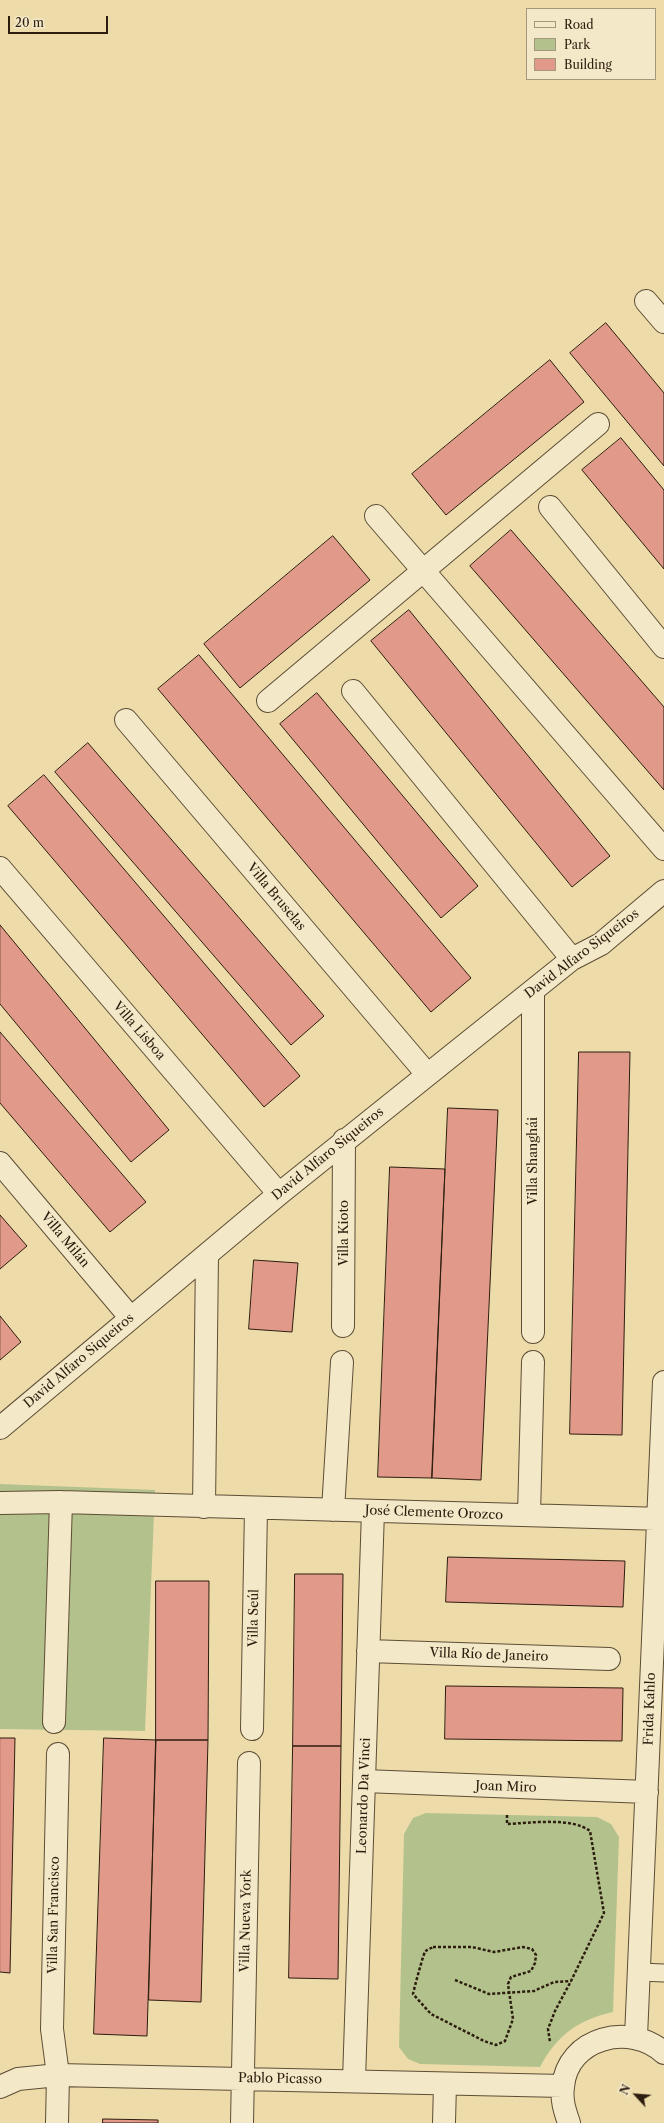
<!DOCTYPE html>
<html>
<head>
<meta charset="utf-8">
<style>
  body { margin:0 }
  #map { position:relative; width:664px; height:2123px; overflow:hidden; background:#eddcaa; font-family:"Libre Caslon Text",serif }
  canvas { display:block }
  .legend { position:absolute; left:526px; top:8px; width:130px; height:72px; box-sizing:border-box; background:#f3e8c8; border:1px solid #a4977e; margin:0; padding:5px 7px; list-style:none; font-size:12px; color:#2d1d0e }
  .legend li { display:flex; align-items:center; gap:8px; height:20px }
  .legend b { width:20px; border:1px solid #a4977e }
  .north { position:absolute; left:616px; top:2075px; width:40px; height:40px; -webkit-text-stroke:3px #f3e8c8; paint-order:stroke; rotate:296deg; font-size:11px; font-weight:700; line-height:16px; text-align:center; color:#2d1d0e }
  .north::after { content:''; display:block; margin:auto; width:14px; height:18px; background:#2d1d0e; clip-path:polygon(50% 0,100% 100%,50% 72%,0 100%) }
  .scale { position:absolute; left:8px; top:16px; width:100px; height:18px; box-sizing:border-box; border:2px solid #2d1d0e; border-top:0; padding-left:5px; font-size:12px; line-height:14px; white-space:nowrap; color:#2d1d0e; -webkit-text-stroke:3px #f3e8c8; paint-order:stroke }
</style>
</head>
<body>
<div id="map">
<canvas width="664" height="2123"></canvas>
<ul class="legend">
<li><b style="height:5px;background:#f3e8c8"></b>Road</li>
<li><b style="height:11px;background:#b3c28d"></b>Park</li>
<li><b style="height:11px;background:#e19989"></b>Building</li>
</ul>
<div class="north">N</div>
<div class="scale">20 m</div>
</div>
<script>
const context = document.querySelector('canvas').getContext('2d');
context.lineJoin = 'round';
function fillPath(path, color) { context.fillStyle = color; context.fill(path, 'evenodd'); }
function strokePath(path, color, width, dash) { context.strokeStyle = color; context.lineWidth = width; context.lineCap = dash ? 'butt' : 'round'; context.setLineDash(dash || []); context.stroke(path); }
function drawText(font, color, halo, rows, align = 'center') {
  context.font = font + ' "Libre Caslon Text",serif'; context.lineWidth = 3; context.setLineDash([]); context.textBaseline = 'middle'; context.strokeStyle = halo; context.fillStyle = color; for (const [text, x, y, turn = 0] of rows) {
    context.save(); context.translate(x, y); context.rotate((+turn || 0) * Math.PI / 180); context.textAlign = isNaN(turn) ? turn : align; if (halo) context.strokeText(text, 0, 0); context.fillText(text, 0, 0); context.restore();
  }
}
fillPath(new Path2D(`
  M0,1484L155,1490L145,1731L0,1729Z
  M426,1813L597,1817L611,1824L619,1837L613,2012C578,2020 557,2035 540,2067L420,2064L408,2059L399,2047L404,1834L413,1818Z`), '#b3c28d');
const building = new Path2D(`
  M606,323L664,393V466L570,353Z
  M550,360L584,402L446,515L412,474Z
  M621,438L664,490V569L582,470Z
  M511,530L664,707V790L470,566Z
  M333,536L370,580L240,688L204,644Z
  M409,610L610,856L572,887L371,641Z
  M199,655L471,978L431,1012L158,689Z
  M317,693L478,886L441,918L280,724Z
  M88,743L324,1016L291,1045L55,772Z
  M44,775L300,1076L264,1107L8,806Z
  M0,925L169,1130L131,1162L0,1004Z
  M0,1032L146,1202L110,1232L0,1103Z
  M579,1052H630L622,1435L570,1434Z
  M448,1108L498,1110L481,1480L432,1478Z
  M390,1167L445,1169L432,1478L378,1477Z
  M0,1215L27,1246L0,1269Z
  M254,1260L298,1263L292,1332L249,1329Z
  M0,1316L21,1342L0,1360Z
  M448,1557L625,1561L623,1607L446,1602Z
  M295,1574H343L341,1746H293Z
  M156,1581H209L208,1740H156Z
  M446,1686L623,1688L622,1741L445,1739Z
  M0,1738H15L10,1973L0,1972Z
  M104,1738L156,1740L147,2036L94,2034Z
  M156,1740H208L201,2002L149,2000Z
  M293,1746H341L338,1979L289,1978Z
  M103,2119L158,2120V2123H103Z`);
fillPath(building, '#e19989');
strokePath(building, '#2d1d0e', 1);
const service = new Path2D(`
  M639,1972L664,1973`);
const minor = new Path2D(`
  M646,301L664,322
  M550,507L664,647
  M376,516L664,849
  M353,691L572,959
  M268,701L598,424
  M126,720L427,1074
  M0,868L279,1194
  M0,1163L130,1317
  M343,1326L344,1140
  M533,1332V991
  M0,1428L279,1194L572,959L601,944L664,891
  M0,1503L61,1502L664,1519
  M204,1507L207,1255
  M333,1510L342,1362
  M529,1515L533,1362
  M368,1651L609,1659
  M54,1722L61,1502
  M252,1729L256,1508
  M364,1781L647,1792
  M636,2037L664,1382
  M354,2080L373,1511
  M0,2087L18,2079L58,2075L563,2086
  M57,2123L58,2075L52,2029L58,1754
  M242,2123L249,1763
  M444,2123L445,2084
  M569,2123C565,2111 561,2100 563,2087C567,2037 631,2022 664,2053`);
strokePath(service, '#5d4d35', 19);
strokePath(minor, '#5d4d35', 24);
strokePath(new Path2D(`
  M507,1815V1824C530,1823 572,1817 590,1831L604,1913L571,1981L555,2011L548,2029L550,2042
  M433,1947H472L494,1952L523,1947L532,1949L536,1955L535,1963L531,1971L511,1977L508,1984L513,2019L505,2041L496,2045L484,2041L431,2014L413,1994C414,1989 423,1955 425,1952C427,1949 430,1949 433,1947Z
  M455,1980L489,1994L534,1991L554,1982L571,1981`), '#2d1d0e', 2.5, [3, 2]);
strokePath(service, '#f3e8c8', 17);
strokePath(minor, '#f3e8c8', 22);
drawText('13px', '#2d1d0e', '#f3e8c8', [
  ["Villa Bruselas",276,897,50],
  ["David Alfaro Siqueiros",582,954,-37],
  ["Villa Lisboa",139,1031,49],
  ["David Alfaro Siqueiros",328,1154,-39],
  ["Villa Shanghái",533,1161,-90],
  ["Villa Kioto",344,1233,-90],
  ["Villa Milán",65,1240,50],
  ["David Alfaro Siqueiros",79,1361,-40],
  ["José Clemente Orozco",434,1513,2],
  ["Villa Seúl",254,1618,-89],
  ["Villa Río de Janeiro",489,1655,2],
  ["Frida Kahlo",650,1709,-88],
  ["Joan Miro",506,1787,2],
  ["Leonardo Da Vinci",364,1796,-88],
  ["Villa San Francisco",54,1915,-89],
  ["Villa Nueva York",246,1921,-89],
  ["Pablo Picasso",280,2079,1]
]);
</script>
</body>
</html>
